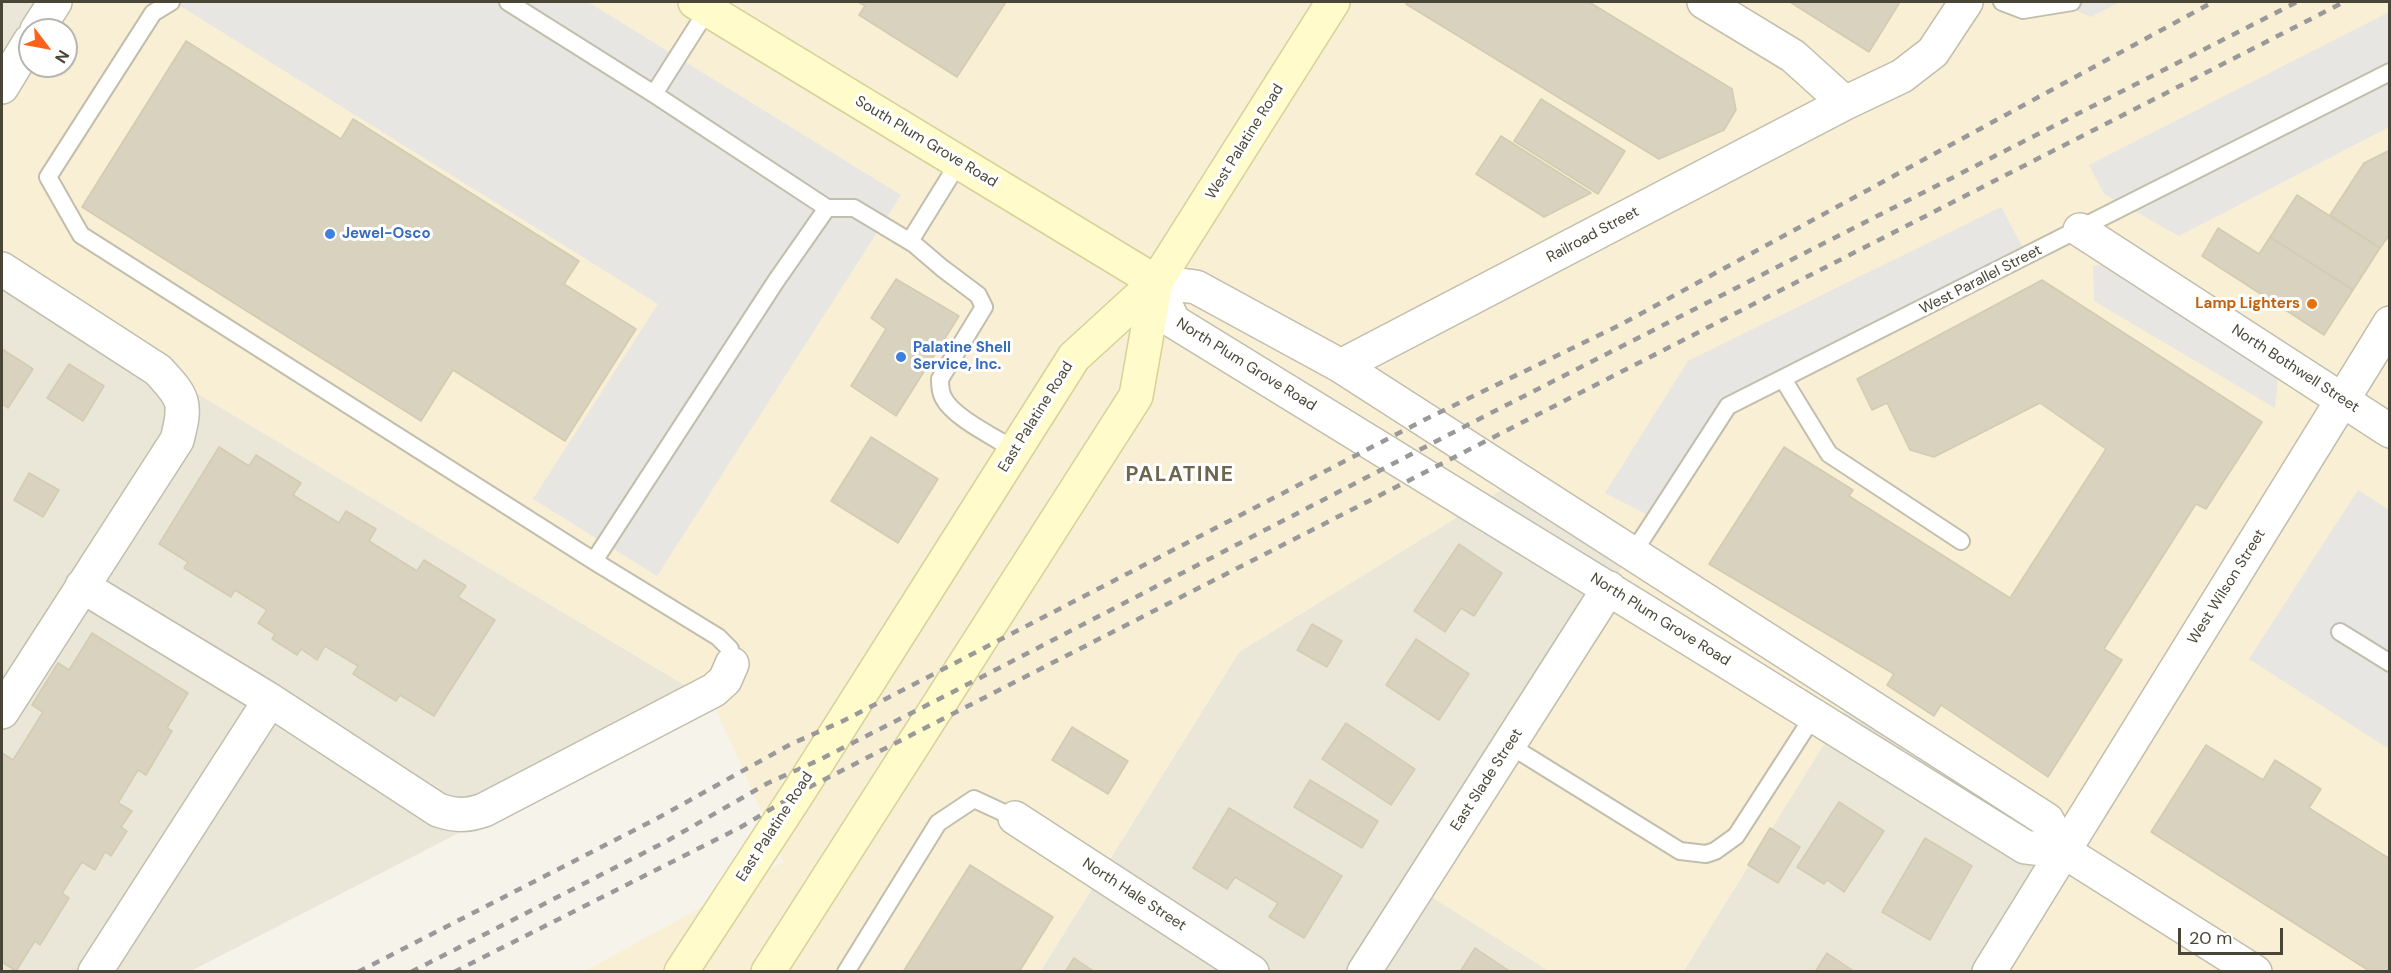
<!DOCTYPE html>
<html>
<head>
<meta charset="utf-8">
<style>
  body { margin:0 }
  #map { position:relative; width:2391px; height:973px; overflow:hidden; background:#f6f4ea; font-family:"DM Sans",sans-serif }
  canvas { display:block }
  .frame { position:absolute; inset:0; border:3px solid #4a4637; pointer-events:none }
  .north { position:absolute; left:18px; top:18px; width:60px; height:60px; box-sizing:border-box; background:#fff; border:2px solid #b7b5af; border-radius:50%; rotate:122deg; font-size:16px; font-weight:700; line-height:24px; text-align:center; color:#4a4637 }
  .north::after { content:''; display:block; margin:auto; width:21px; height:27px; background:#ff6118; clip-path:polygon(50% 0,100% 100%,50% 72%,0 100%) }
  .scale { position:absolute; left:2178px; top:928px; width:105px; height:27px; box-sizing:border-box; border:3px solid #4a4637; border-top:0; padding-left:8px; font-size:18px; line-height:21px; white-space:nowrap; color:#4a4637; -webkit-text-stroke:4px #fff; paint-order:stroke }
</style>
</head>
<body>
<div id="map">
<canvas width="2391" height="973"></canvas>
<div class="frame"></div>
<div class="north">N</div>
<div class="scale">20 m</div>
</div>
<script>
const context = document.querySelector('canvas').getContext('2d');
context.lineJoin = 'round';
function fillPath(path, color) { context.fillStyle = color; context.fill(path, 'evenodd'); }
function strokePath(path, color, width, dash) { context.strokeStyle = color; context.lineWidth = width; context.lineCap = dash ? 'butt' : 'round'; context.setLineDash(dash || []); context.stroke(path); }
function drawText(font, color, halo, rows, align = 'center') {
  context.font = font + ' "DM Sans",sans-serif'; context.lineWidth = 6; context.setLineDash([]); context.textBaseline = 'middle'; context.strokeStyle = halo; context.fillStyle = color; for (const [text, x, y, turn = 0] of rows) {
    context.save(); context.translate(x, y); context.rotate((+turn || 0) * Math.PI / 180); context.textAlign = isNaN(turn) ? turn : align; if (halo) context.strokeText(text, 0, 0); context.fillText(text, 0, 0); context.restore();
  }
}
fillPath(new Path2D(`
  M2,2H55L2,87Z
  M2,269L158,370L713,702L191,971H2Z
  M1501,490L1622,567L1418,888L1549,971L1040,972L1239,652Z
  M1847,706L2065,852L1989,971L1683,972Z`), '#eae7d8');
fillPath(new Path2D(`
  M55,2H2389V971H1989L2064,852L1848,706L1683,971H1549L1417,888L1622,567L1501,490L1239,652L1040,971H585L783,862L713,702L158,370L2,269V87L30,66H66V30H37Z`), '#f8efd5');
fillPath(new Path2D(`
  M174,2H588L901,195L657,576L533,499L658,304Z
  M2056,2H2120L2091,17Z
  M2389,12V127L2179,236L2104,194L2089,165Z
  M2001,207L2023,248L1723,399L1646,514L1605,493L1688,361Z
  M2127,260L2280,359L2275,408L2094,301L2093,266Z
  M2358,490L2389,510V749L2249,659Z`), '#e7e6e2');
const building = new Path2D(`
  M858,2H1006L957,77L859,15L865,6Z
  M1407,2H1589L1732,89L1736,110L1724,130L1659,159L1406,4Z
  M1790,2H1900L1869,52Z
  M186,41L341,139L353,119L579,261L564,284L636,329L565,441L453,370L421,421L82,207Z
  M1541,99L1625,151L1598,194L1514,141Z
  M1501,136L1591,193L1544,217L1476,174Z
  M2390,150V234L2380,248L2330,215L2364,163Z
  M2297,195L2380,248L2353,290L2270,237Z
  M2218,228L2259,254L2270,237L2353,290L2324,335L2202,256Z
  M896,279L959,316L896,416L851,386L886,329L871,318Z
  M2042,280L2262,422L2206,509L2196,504L2104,649L2122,660L2048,777L1941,705L1934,716L1887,685L1894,674L1709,564L1784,447L1853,490L1849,496L2010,598L2106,449L2040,403L1934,457L1910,450L1887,403L1872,410L1857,379Z
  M2,349L33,369L8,408L2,404Z
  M69,364L104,386L83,421L47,398Z
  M871,437L938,479L898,543L831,501Z
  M219,447L249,466L256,455L301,483L293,495L339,523L346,511L376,529L369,541L417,571L424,560L466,586L458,597L495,620L434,716L400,695L396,701L353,674L358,666L325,646L317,660L301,649L297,655L272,639L275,634L258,623L267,610L235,590L231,597L184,568L188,562L159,544Z
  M29,473L59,490L43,517L14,500Z
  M1459,544L1502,573L1474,616L1461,608L1445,632L1414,611Z
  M1312,624L1342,641L1327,667L1297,650Z
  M92,633L188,693L167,728L172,731L146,775L138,770L118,803L132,811L121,827L127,831L111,856L105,852L95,870L82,862L62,893L69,898L40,945L35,941L16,971L2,962V753L13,760L43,712L32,705L58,663L69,670Z
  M1416,639L1469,674L1439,720L1386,685Z
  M1346,723L1415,769L1391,805L1322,759Z
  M1072,727L1128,761L1108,794L1052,760Z
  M2206,745L2263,780L2275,760L2321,789L2309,808L2390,859V972H2371L2151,832Z
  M1310,780L1378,821L1362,848L1294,807Z
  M1839,802L1884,831L1844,892L1827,880L1824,884L1797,867Z
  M1229,808L1342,876L1304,938L1269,917L1278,903L1235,877L1227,889L1193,868Z
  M1770,828L1800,847L1778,883L1748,865Z
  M1925,838L1972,866L1930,940L1882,912Z
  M970,865L1053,917L1019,972H903Z
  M1475,948L1511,972H1460Z
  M1827,953L1855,972H1815Z
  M1074,958L1095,972H1065Z`);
fillPath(building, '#d8d2bf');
strokePath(building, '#d3ccb1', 1.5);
const service = new Path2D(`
  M171,2L153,13L48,177L81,235L594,561L718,637L730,649L732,664
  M508,2L654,94L827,208H854L914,244L942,268L978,295L984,307L940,379C940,385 940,391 943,397C952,417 996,438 1015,450
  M2002,2L2023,10L2072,2
  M654,94L708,9
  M910,241L959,162
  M1783,379L1829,454L1961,541
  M1633,553L1728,406L2390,72
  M594,561L776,281L827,208
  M2340,632L2390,663
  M1509,745L1680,851L1706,854L1715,851L1736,836L1814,715
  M846,972L938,823L974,799L1015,818`);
const minor = new Path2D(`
  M1704,2L1793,56L1845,103
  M37,30L55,2
  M2,87L30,41
  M2080,230L2390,431
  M2,269L158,370C184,398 187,402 177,440L2,712
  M1341,366L1845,103L1902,76L1933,52L1966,2
  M82,586L270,700L95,972
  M270,700L438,810C456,816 467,816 484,810L714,690L725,680L732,664
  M1015,818L1252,972
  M1364,972L1609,588
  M1989,972L2390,323`);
const tertiary = new Path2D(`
  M1156,282L1173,321C1458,496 1742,670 2025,847L2065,852L2255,972
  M1156,282L1196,287L1341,366L2047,820L2065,852`);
const secondary = new Path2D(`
  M695,2L1156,282
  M681,972L798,793L1074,357L1156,282L1333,2
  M768,972L1136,396L1156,282`);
strokePath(service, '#c2beac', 20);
strokePath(minor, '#c2beac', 36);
strokePath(tertiary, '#c2beac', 36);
strokePath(secondary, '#d8d198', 36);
strokePath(service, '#fff', 16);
strokePath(minor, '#fff', 33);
strokePath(tertiary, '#fff', 33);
strokePath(secondary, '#fffbcb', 33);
strokePath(new Path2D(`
  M358,972L656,819L791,744L843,721L1426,419L1620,325L2213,2
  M411,972L667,841L768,783L819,760L945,696L1483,417L2297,2
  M454,972L741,827L798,793L2344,2`), '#999', 4.5, [8, 8]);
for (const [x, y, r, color] of [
  [330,234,6,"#3f7fe0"],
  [2312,304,6,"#e8710a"],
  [901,357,6,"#3f7fe0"]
]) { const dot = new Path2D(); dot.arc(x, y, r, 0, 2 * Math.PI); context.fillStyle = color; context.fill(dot); strokePath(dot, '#fff', 2); }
drawText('15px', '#4a4637', '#fff', [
  ["South Plum Grove Road",926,142,31],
  ["West Palatine Road",1245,142,-58],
  ["Railroad Street",1593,235,-28],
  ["West Parallel Street",1981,280,-27],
  ["North Plum Grove Road",1246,365,32],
  ["North Bothwell Street",2295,369,33],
  ["East Palatine Road",1036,417,-58],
  ["West Wilson Street",2227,587,-58],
  ["North Plum Grove Road",1660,620,32],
  ["East Slade Street",1487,780,-57],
  ["East Palatine Road",775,827,-57],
  ["North Hale Street",1134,895,33]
]);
drawText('bold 15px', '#366cbe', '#fff', [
  ["Jewel-Osco",342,234],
  ["Palatine Shell",913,348],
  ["Service, Inc.",913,365]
], 'left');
drawText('bold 15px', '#c56008', '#fff', [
  ["Lamp Lighters",2300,304]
], 'right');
context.letterSpacing = '1.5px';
drawText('bold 21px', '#6e664e', '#fff', [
  ["PALATINE",1180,475]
]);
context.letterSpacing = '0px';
</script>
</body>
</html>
